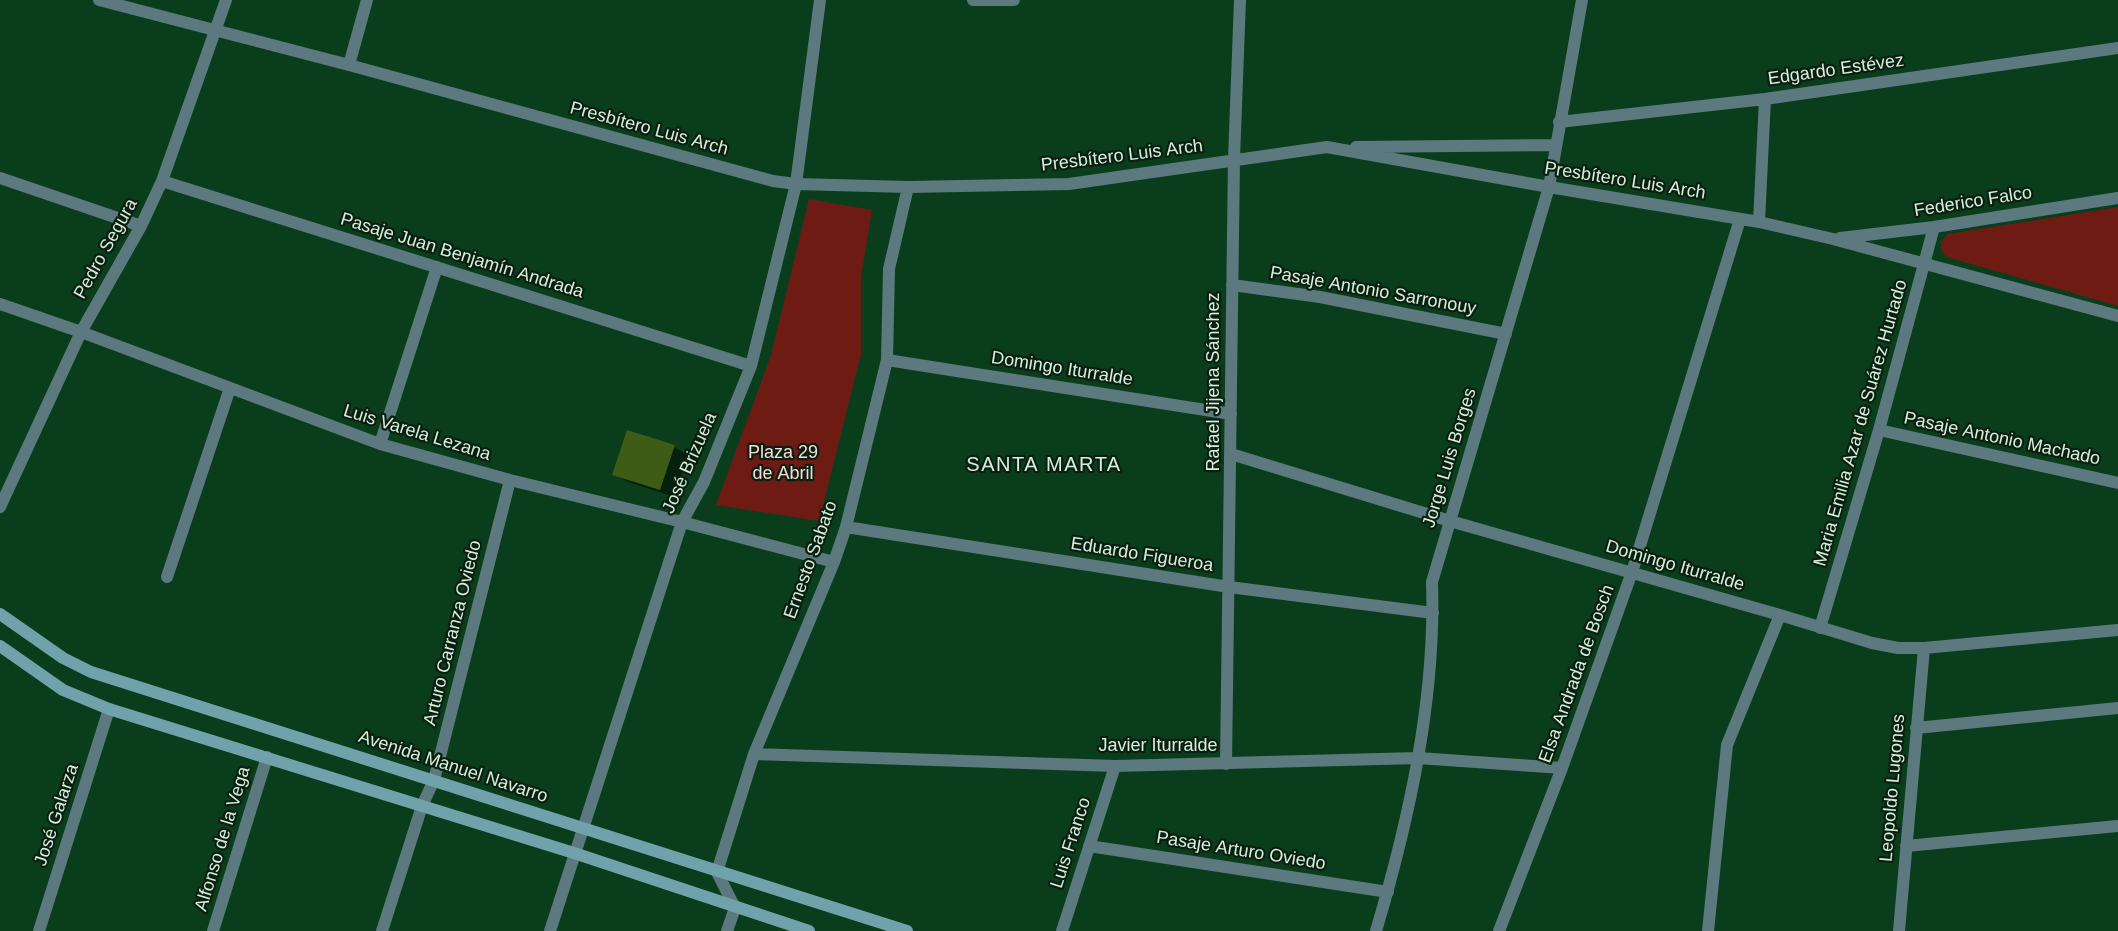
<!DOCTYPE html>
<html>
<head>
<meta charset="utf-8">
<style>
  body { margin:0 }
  canvas { display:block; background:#0a3d1b }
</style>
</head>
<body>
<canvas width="2118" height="931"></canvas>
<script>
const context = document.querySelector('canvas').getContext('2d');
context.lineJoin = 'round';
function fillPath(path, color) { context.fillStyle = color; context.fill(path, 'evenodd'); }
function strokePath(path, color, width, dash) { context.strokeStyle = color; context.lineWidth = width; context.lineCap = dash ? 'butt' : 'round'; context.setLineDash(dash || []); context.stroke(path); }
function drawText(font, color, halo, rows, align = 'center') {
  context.font = font + ' Arial,sans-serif'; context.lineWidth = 4.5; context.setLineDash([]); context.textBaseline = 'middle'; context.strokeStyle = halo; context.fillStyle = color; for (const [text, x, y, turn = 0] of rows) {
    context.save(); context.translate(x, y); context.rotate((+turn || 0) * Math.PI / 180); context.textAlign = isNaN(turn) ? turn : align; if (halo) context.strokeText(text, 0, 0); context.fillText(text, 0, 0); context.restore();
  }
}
fillPath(new Path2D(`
  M809,199L872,210L861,277V354L819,521L716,505L771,355Z
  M2118,207V306L1947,257L1941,251V242L1948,234Z`), '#6e1c13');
fillPath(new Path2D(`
  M674,447L688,455L674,497L628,482L614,474Z`), '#0007');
fillPath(new Path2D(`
  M627,430L675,445L660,490L612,475Z`), '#3e5c16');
strokePath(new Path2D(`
  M99,0L349,65L773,181L796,184L908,187L1069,184L1327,147L1549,187L1759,222L1833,239L2118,316
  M973,0H1014
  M349,65L367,0
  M1559,122L1765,99L2118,48
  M1356,147L1555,145
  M0,178L141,226
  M162,181L751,366
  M1759,222L1765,99
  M1840,238L1934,227L2118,198
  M1232,285L1320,297L1506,334
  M0,304L81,332L380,444L510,480L682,522L834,562
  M887,360L1231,414
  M1879,430L2118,483
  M380,444L437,267
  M1231,454L1450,521L1780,615L1872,643L1898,648H1924L2118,630
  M0,507L81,332L141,226L162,181L226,0
  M846,527L1229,587L1433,613
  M167,577L230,388
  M1820,628L1879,430L1934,227
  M1916,728L2118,708
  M754,754L1115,766L1418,758L1562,768
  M1226,764L1234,159L1240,0
  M1089,846L1388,892
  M1906,846L2118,826
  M39,931L109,709
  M213,931L267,757
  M382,931L422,806L434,780L510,480
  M550,931L682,522L704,482L751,366L796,184L820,0
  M727,931L735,908L717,872L754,754L834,562L846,527L887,360L889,269L908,187
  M1062,931L1115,766
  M1376,931C1409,820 1436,698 1432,582L1549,187L1582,0
  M1499,931L1562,768L1632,572L1740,219
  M1708,931L1727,745L1780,615
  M1899,931L1924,648`), '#5c797f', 12);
strokePath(new Path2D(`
  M0,614L63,658L91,672L907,931
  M0,646L63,690L109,709L574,853L809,931`), '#71a1aa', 12);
drawText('18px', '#d6efda', '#0b1f10', [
  ["Edgardo Estévez",1836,70,-8],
  ["Presbítero Luis Arch",649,129,15],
  ["Presbítero Luis Arch",1122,156,-7],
  ["Presbítero Luis Arch",1625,181,9],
  ["Federico Falco",1973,202,-9],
  ["Pedro Segura",106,249,-61],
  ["Pasaje Juan Benjamín Andrada",462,256,17],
  ["Pasaje Antonio Sarronouy",1373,291,10],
  ["Domingo Iturralde",1062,369,9],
  ["Rafael Jijena Sánchez",1214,382,-90],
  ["Maria Emilia Azar de Suárez Hurtado",1861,423,-74],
  ["Luis Varela Lezana",417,433,17],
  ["Pasaje Antonio Machado",2002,439,12],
  ["Jorge Luis Borges",1450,458,-73],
  ["José Brizuela",690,463,-66],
  ["Eduardo Figueroa",1142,555,9],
  ["Ernesto Sabato",811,560,-70],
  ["Domingo Iturralde",1675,566,16],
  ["Arturo Carranza Oviedo",453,633,-76],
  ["Elsa Andrada de Bosch",1577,674,-70],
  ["Javier Iturralde",1158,746],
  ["Avenida Manuel Navarro",453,767,18],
  ["Leopoldo Lugones",1893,788,-85],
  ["José Galarza",57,815,-72],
  ["Alfonso de la Vega",223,839,-73],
  ["Luis Franco",1071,843,-72],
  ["Pasaje Arturo Oviedo",1241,851,9]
]);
drawText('18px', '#f6dbd6', '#0b1f10', [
  ["Plaza 29",783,453],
  ["de Abril",783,474]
]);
context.letterSpacing = '1.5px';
drawText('20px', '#d6efda', '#0b1f10', [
  ["SANTA MARTA",1044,465]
]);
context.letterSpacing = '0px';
</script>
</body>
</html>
